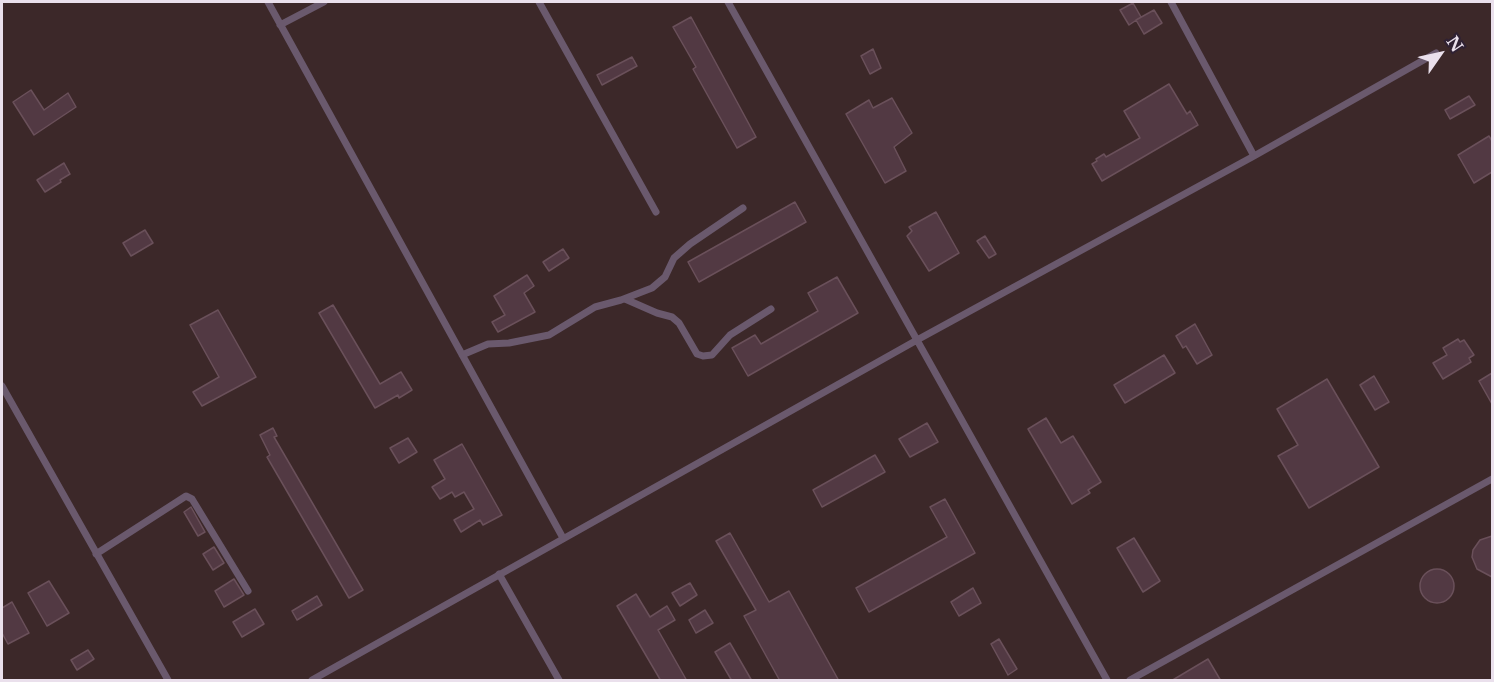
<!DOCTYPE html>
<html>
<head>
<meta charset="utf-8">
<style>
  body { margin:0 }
  #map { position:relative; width:1494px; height:682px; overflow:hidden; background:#2f2133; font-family:"Libre Baskerville",serif }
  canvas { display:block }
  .frame { position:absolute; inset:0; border:3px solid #eae0ec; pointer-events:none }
  .north { position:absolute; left:1410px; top:24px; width:60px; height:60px; -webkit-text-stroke:4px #2f2133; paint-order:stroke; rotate:56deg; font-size:16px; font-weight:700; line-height:24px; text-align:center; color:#eae0ec }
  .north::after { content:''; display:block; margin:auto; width:21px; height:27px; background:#eae0ec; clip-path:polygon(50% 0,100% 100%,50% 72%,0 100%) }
</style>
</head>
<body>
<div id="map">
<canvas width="1494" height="682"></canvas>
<div class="frame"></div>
<div class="north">N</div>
</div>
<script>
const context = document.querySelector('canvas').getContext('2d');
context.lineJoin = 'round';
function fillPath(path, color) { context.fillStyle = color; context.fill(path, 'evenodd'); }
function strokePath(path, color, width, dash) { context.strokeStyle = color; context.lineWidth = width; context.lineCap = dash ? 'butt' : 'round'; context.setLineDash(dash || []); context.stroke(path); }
fillPath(new Path2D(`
  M2,2H1492V680H2Z`), '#3c2829');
const building = new Path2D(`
  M1133,3L1141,17L1129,25L1120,10Z
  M1154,10L1162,23L1144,34L1136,20Z
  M691,17L756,137L737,148L693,69L696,67L673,27Z
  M873,49L881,68L870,74L861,56Z
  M632,57L637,66L602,85L597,75Z
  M1169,84L1187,114L1190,111L1198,125L1102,181L1092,164L1097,161L1096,159L1104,154L1106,157L1140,138L1124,111Z
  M31,90L44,110L68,93L76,107L34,135L13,102Z
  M1469,96L1475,105L1450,119L1445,110Z
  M892,98L912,133L894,147L906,171L885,183L846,114L869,100L873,108Z
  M1489,136L1492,141V172L1474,183L1458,155Z
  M64,163L70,174L60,180L61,182L45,192L37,180Z
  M795,202L806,222L699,282L688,262Z
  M936,212L959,253L929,271L907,236L912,231L909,227Z
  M145,230L153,243L131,256L123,243Z
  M985,236L996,254L989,258L977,241Z
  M563,249L569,258L549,271L543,262Z
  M527,275L534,286L524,293L535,312L498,332L492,322L505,315L494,296Z
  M837,277L858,313L748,376L732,348L755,335L761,344L818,311L808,293Z
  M333,305L380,384L401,372L412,390L399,398L398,395L375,408L319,313Z
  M218,310L256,377L202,406L193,392L219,377L190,325Z
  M1195,324L1212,355L1197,364L1186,346L1183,348L1176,336Z
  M1458,339L1460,342L1464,340L1474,355L1469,358L1471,362L1443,379L1433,363L1447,355L1443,348Z
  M1164,355L1175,373L1125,403L1114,385Z
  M1492,373V404L1479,381Z
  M1374,376L1389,402L1375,410L1360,385Z
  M1327,379L1379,467L1309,508L1278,456L1298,445L1277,409Z
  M1046,418L1061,443L1073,436L1101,482L1088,490L1090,493L1072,504L1028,429Z
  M927,423L938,442L910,457L899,439Z
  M273,428L277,436L274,437L363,590L349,598L267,457L270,455L260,435Z
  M408,438L417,452L399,463L390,448Z
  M462,444L502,515L483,525L480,520L461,532L454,520L474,509L464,492L455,497L452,492L440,499L432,487L445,479L434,460Z
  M875,455L885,472L822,507L813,490Z
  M945,499L975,553L869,612L856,588L947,537L930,507Z
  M191,507L205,532L198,536L184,512Z
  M730,533L769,602L789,591L839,681H780L744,616L756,610L716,541Z
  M1492,536V577L1477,569L1472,557L1473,550L1480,540Z
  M1134,538L1160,581L1143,592L1117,548Z
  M214,547L224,563L213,570L203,554Z
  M1420 586a17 17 0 1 1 34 0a17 17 0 1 1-34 0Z
  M234,579L244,595L224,607L215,591Z
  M49,581L69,613L47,626L28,593Z
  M690,583L697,595L680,606L672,593Z
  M973,588L981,603L959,616L951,602Z
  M636,594L650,617L667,606L675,620L658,630L687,681H661L617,606Z
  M317,596L322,605L297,620L292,611Z
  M12,602L29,633L8,644L2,633V608Z
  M255,609L264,624L242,637L233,622Z
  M705,610L713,623L696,633L689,620Z
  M999,639L1017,669L1008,675L991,644Z
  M730,643L752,681H732L715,652Z
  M88,650L94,659L77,670L71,660Z
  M1208,659L1221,681H1171Z`);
fillPath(building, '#523943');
strokePath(building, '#6a505a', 1.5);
strokePath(new Path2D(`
  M268,2L563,538
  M539,2L656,212
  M728,2L1107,680
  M1171,2L1254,156
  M280,25L324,2
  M625,299L657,313L672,317L679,323L697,354L703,356L712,355L730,335L771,309
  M462,355L488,344L509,343L549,335L595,307L621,300L652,288L665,277L674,258L690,244L743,208
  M2,386L168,680
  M96,554L186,496L192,499L248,591
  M499,574L559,680
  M312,680L917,340L1254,156L1436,53
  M1130,680L1492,479`), '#6a596d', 7);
</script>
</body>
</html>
